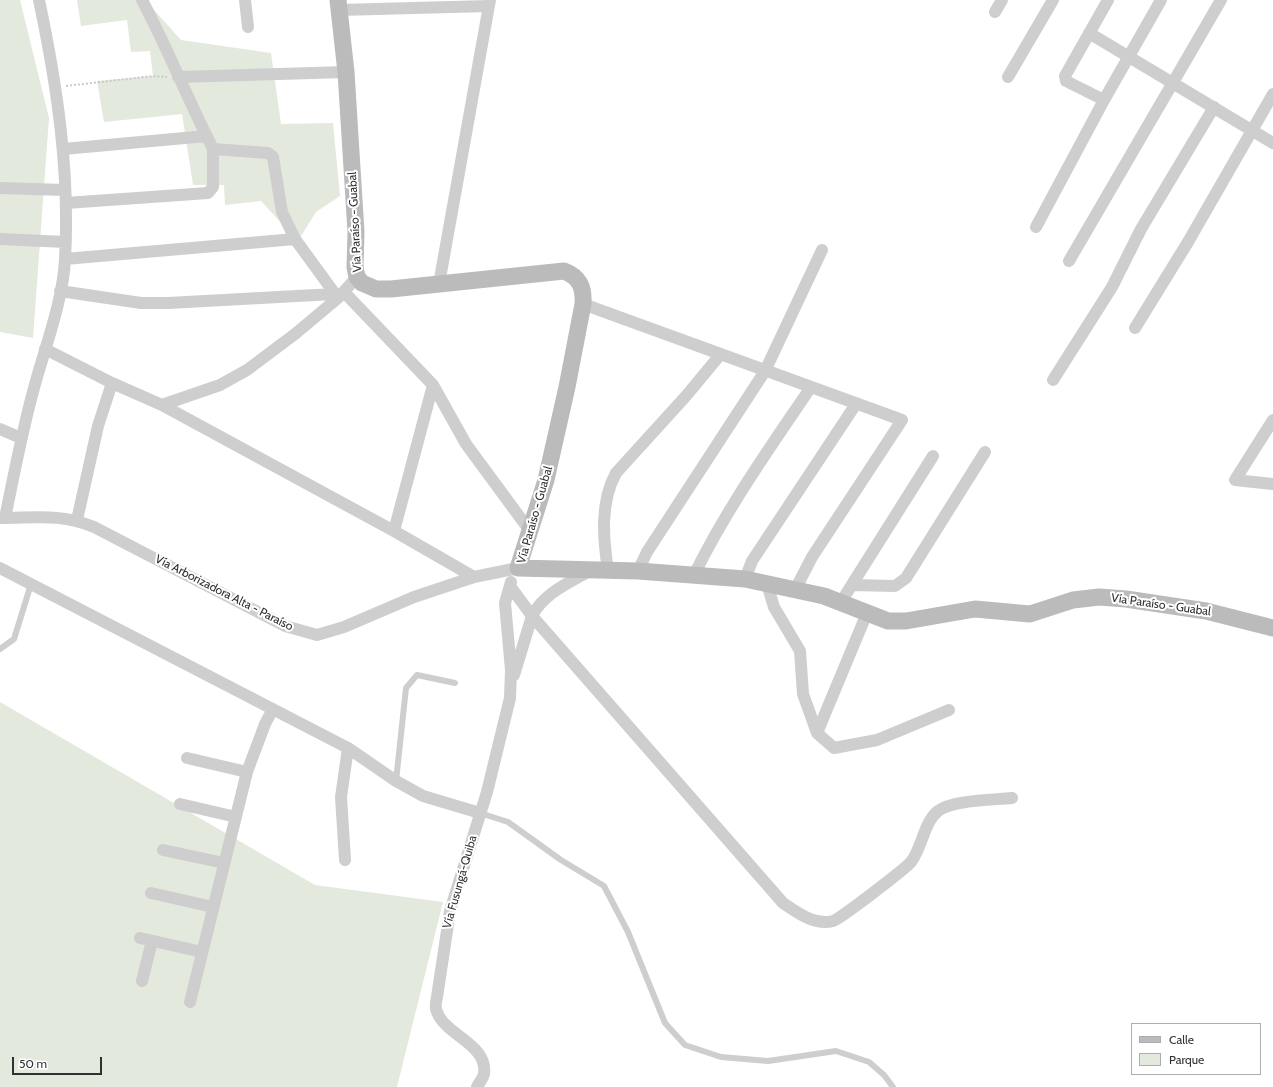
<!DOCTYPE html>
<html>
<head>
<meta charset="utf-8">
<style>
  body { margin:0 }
  #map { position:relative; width:1273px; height:1087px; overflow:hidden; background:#fff; font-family:Cabin,sans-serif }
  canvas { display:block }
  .legend { position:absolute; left:1131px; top:1023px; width:130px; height:52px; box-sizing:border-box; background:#fff; border:1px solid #adadad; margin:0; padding:5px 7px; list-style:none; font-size:12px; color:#313131 }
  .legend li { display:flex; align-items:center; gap:8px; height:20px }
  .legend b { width:20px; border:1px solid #adadad }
  .scale { position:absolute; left:12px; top:1057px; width:90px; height:18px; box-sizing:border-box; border:2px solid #313131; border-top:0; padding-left:5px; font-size:12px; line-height:14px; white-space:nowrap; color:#313131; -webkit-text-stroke:3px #fff; paint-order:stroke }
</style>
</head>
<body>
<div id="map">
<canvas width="1273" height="1087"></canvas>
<ul class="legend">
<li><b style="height:5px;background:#bbb"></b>Calle</li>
<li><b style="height:11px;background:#e4e9dd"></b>Parque</li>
</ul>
<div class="scale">50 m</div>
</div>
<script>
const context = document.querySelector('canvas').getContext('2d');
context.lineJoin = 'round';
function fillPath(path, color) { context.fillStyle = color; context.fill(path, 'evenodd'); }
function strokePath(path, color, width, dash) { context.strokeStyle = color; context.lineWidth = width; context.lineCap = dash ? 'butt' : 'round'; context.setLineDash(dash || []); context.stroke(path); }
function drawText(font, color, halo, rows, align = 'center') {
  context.font = font + ' Cabin,sans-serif'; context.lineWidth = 4; context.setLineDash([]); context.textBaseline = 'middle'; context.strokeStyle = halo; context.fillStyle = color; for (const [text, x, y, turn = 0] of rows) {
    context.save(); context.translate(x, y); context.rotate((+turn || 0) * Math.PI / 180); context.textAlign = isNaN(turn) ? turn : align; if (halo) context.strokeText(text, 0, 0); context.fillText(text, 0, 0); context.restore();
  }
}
fillPath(new Path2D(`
  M0,0H20L49,118L33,338L0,332Z
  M77,0H145L181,40L271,53L281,124L333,123L340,196L316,212L298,241L261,201L225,205L224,185H193L182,114L104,122L97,81L153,76L150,51L131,52L127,20L81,26Z
  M0,702L315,885L443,902L397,1087H0Z`), '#e4e9dd');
strokePath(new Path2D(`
  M66,86L153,76L167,77`), '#c8c8c8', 2, [2, 2]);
strokePath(new Path2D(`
  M0,649L14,639L31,584
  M396,781L406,688L417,675L455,683
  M480,813L508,822L561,860L604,886L628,932L665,1023L685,1045L721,1057L768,1061L836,1051L869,1062L884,1075L893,1087`), '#cecece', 6);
strokePath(new Path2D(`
  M142,0C168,49 188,100 213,149L268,153L273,157L282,212L295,239L338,298
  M245,0L248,27
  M339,10L489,6
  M995,12L1002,0
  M1089,33L1273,143
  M178,77L346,72
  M1008,77L1053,0
  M1104,100L1066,81L1065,76L1108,0
  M63,149L207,136
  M0,188L65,190
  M66,203L208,193L213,187V149
  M1036,227L1104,100L1161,0
  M0,239L65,242
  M65,259L295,239
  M1069,261L1221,0
  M439,284L490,0
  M60,291L141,303H168L334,294
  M344,292L433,385L466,444L530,531
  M583,304L902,420L812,557L795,590
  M1135,328L1188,242L1273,94
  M45,349L112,383L162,405L394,531L474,577
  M1053,380L1112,287L1141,229L1214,107
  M162,405L220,385L247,370L295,334L338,298L357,277
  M1273,420L1235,480L1273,484
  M0,429L21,438
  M0,518C35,518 60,513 94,527L285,626L317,635L344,627L414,597L474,577L518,568
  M5,518C14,475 22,431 34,388C45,347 63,301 65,259C70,172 57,85 39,0
  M77,520L98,426L112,383
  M394,531L433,385
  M0,568L348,748L396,781L423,796L480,813
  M608,570C603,538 600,502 616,473L686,396L720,355
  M638,571L647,552L765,371L822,250
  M694,575C727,508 769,449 811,387
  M745,579L752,561L856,404
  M767,584L774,607L800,651L803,694L817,733L834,748L877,740L949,710
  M852,585L895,586L906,578L985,452
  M510,586L532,616L783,903C798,913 815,926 833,921C840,919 905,869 911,862C922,848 924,822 938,811C952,800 993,800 1012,798
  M841,602L933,456
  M514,675L532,616C544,593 569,583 591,570
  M817,733L867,613
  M187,758L247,772
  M180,804L236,817
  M163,850L224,863
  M345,860L341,797L348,748
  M151,893L213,907
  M140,938L202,952
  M142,981L152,941
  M190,1002L247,772L265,724L273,709
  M477,1087C479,1083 483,1078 484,1074C488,1044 446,1036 437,1012C435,1008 436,1001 437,997L450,911L487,792L510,698L511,670L505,603L511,582`), '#cecece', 12);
strokePath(new Path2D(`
  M338,0L346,72L356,232L355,267L357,277L362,283L376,289H391L564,271C580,277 584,288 583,304L567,387L546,480L518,568L638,571L745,579L824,596L888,621H906L975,609L1030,614L1073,600L1099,597L1126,599L1206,611L1273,628`), '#bbb', 17);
drawText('12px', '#313131', '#fff', [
  ["Vía Paraíso - Guabal",355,222,-93],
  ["Vía Paraíso - Guabal",535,515,-74],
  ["Vía Arborizadora Alta - Paraíso",224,593,27],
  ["Vía Paraíso - Guabal",1161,605,8],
  ["Vía Fusungá-Quiba",460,882,-74]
]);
</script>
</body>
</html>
